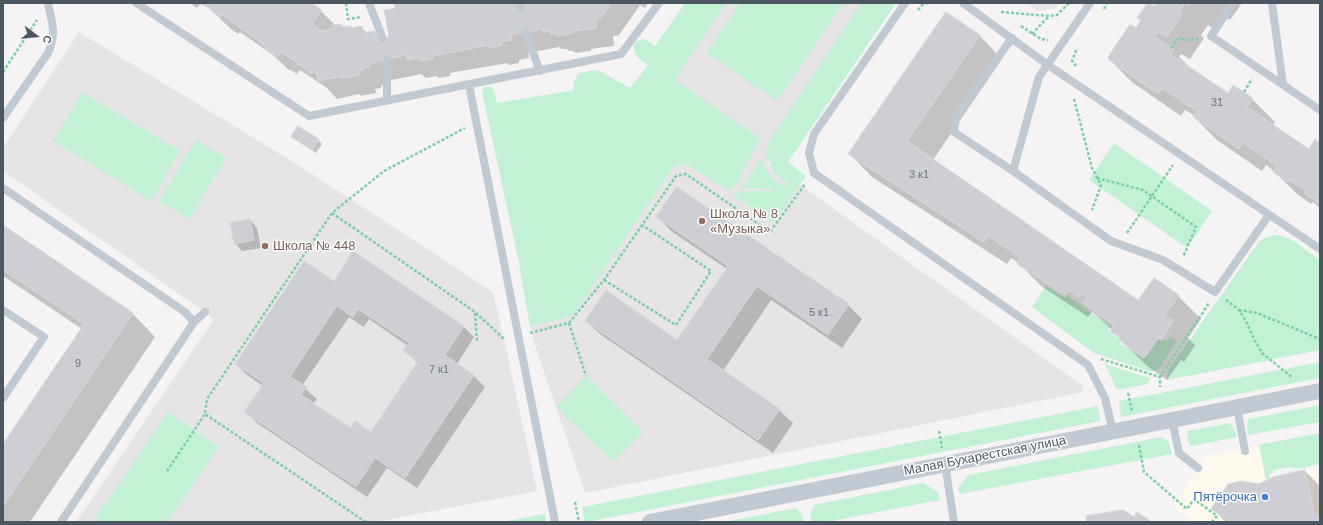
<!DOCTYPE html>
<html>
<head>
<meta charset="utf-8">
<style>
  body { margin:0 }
  #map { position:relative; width:1323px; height:525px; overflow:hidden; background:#f5f3f3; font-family:Helvetica,sans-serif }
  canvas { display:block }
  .frame { position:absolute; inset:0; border:4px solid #4a5661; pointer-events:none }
  .north { position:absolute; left:16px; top:16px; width:40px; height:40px; -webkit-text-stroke:3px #fff; paint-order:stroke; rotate:106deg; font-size:11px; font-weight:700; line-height:16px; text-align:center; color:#4a5661 }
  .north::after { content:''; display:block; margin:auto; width:14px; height:18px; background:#4a5661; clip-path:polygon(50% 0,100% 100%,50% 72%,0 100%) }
</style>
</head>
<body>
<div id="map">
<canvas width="1323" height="525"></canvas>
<div class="frame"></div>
<div class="north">С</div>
</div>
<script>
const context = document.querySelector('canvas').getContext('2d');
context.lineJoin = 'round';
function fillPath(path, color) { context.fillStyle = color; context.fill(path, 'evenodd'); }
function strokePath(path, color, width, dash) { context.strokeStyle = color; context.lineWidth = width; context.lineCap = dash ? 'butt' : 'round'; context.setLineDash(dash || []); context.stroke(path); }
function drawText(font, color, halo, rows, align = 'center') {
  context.font = font + ' Helvetica,sans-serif'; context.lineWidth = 3; context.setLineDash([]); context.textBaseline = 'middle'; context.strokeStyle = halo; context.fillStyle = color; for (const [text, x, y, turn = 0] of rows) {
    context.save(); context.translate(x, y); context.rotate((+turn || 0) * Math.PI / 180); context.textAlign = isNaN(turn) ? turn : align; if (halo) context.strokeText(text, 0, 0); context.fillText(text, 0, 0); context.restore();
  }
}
fillPath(new Path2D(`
  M1259,445L1265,477L1320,467V522H1193L1173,508L1204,456Z`), '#fdf9ef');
fillPath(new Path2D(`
  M706,3H876L767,163L803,187L1083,386V392L585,493L533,339L520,273L620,117Z
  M1026,3H1059L1056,8L1038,11Z
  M79,32L295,163L493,292L504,339L537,491L376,522H76L213,321L212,318L205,312L3,171V148Z`), '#e6e4e5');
fillPath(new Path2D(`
  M685,3H726L675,80L760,138L734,188L728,190L687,165L674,166L575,312L566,318L530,326L519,263L482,92L484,87C495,84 495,96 497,103L574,90L573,83L579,73L598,70L630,88L648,65C640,59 631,55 635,43C645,36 647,40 655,46Z
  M740,3H843L777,101L706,53Z
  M861,3H896L788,162L806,176L773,223L732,194L741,191H773V189L742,188L760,159L762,160C768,174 771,181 787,186L788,184L777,177L766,155L768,143Z
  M82,92L180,151L151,201L53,141Z
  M196,140L226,158L189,219L159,201Z
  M1114,143L1212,211L1187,248L1089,180Z
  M1274,235C1291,235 1306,251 1320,260V350L1167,380V372L1258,243L1262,239Z
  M1046,286L1065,298L1067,295L1111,327L1108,331L1122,341L1120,344L1145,358L1159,339L1167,341L1170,337L1177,341L1159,369L1152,372L1094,353L1032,307Z
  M1320,362V378L1121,417L1119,401Z
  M1105,364L1150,378L1148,384L1117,390Z
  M586,376L643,432L613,462L556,407Z
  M1320,405V422L1248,435L1247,427L1248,419Z
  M1098,406L1100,421L587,522H585L582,507Z
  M168,412L219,447L167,522H101L95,518Z
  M1230,423L1235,431L1237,437L1190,446L1187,439L1188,431Z
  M1320,433V464L1297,469L1294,467L1293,469L1292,467L1274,470L1273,473H1270V477L1266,480L1259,445Z
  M1162,437L1168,441L1172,454L960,494L958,488L968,475Z
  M923,483L938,492L940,501H934L826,522H812L810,514L814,505Z
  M796,508L802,515L804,522H724Z
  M545,514L546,522H502Z`), '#c3f1d5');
fillPath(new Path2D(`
  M190,3H310L321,11L336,26L341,25L345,28L351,27L353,29L361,27L368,34L375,32L383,40L390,38L396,9L395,3H525L527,5L536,3H648L645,8L640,5L619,35L613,36L614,46L591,49V51L576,53L573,51H569L567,49H562L559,47L528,53L529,58L519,60V63L509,65L506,63L502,64L450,73V76L439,78L436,76L426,78L421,74L387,81L388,84L381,86V88L375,89L376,93L361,96L359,94L337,99L327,88L300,70L297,74L291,70L290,71L273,55L240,32L238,34L231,29L209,8L201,4L197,8Z
  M1149,3L1154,7L1157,3H1242L1230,20L1221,14L1212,28L1208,25L1201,35L1204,38L1190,59L1181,54L1179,57L1195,72L1228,94L1252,99L1275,122L1272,126L1309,150L1320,144V208L1313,202L1311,204L1297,194L1274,171L1266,165L1262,171L1217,140L1194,117L1195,116L1185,110L1181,116L1133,83L1110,60L1136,29L1141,21L1139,18Z
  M946,13L980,36L1002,59L933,160L1139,302L1154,279L1178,296L1201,319L1188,338L1195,345L1184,362L1181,360L1167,380L1147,366L1112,331V330L1096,315L1092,312L1088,317L1041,286L1019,263L1011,258L1007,264L872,177L850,154Z
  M292,137L318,140L322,144L316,153Z
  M677,188L848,305L862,319L842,348L771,300L723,371L779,410L793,423L773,453L600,334L586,321L678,341L727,269L671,231L658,217Z
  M250,220L257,228L261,248L242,251L235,243Z
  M3,227L133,314L155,337L30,522H3V445L82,329L3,276Z
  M334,282L464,327L474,337L457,364L474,376L485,387L417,488L387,468L367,497L257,423L246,412L263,386L247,375L236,364ZM349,317L364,327L369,319L408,346L405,351L418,363L371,433L351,429L313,404L317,399L302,386Z
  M1305,471L1319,485L1320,492V522H1226L1213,509L1260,485Z`), '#0003');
const building = new Path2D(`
  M203,3H312L322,10L312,24L321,31L334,28L333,25L342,24V27L351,26L352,28L362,26L363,33L375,31L377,40L389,37L384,10L395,8L394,3H515L516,9L526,7L525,4L530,3H611L601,18H595L597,28L573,31L574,33L557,36L556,33L550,34V31L543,32L542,29L510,35L512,40L501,42L502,45L489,48V45L483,46L432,56L433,59L420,61L419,58L407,60L406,55L370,63V66L363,68L364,70L358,71L359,75L342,78L341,76L318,81L316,71L311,73L282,52L278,57L272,53V54L265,49L266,47L222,14L220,17Z
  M1148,3L1154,6L1156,3H1191L1189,6L1185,3L1179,12L1182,14L1167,37L1158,32L1155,37L1174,49L1170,54L1228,93L1233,85L1253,98L1247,107L1309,149L1315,139L1320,143V204L1304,193L1306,190L1290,180L1288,182L1273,172L1277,166L1243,143L1239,149L1193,117L1197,111L1162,88L1158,94L1109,60L1108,57L1130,24L1136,28L1141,20L1137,18Z
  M946,12L980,35L907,141L1138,300L1154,278L1179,295L1165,315L1173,321L1161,340L1158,338L1144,358L1123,344L1125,341L1110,331L1114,325L1083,303L1087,298L1080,293L1078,297L1069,290L1065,295L1017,264L1021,258L988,236L984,242L848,154Z
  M298,126L319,139L312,150L291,137Z
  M677,187L849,304L828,335L757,286L707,359L780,409L758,440L585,321L606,290L677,340L728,266L656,217Z
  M250,219L254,240L234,244L230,223Z
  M3,225L133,313L3,506V444L84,324L3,270Z
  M353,251L464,326L445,355L474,375L405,478L375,458L356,487L244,412L264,383L235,364L304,261L334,281ZM337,306L353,317L358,309L409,343L403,351L418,361L371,432L355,421L351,428L301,395L307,387L290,377Z
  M1305,470L1314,514L1320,518V522H1231L1211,509L1228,484L1241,481L1259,484L1273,477Z
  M1123,510L1134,517L1137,512L1152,522H1080L1087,521L1086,516Z`);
fillPath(building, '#cdcfd5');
strokePath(building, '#d7d9de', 1);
strokePath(new Path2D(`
  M346,3L348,19L361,17
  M1104,9L1107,3
  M918,10L922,5L927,3
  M1001,12L1049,16L1057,15L1069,3
  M1021,26L1041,39L1048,40
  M1032,34L1049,16
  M1171,48L1179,38L1188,40L1198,39
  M1076,66L1072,61L1077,48
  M3,72L37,20
  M1244,92L1252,79
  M1074,99L1092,168L1101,185L1092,210
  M1097,178L1143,190L1196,227L1183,257
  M332,213L475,312L504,339
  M1127,233L1173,165
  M604,280L676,325L711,271L642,225
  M1226,300L1239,310L1247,323L1254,339L1262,353L1293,378
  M1239,310L1257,313L1320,339
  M475,313L477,341
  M569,323L586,376
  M530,333L569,323L604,280L676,176L686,174L770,232L806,183
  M1101,359L1160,377V387
  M1160,377L1209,303
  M1128,393L1132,411
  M939,431L942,448
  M1139,445L1144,472L1187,509L1194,499L1217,516L1212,522
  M167,471L205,414
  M575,502L579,522
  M366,522L205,414L207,399L332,213L384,171L465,128`), '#7ad0a6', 2.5, [3, 2]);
strokePath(new Path2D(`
  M136,3L309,116L621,54L659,3
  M369,3L383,39
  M905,3L814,134L809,153L814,173L1088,365L1105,398L1113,432
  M963,3L1048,65L1320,249
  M1233,3L1211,36L1320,110
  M1272,3L1283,85
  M521,8V3
  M525,32L540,71
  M1012,38L956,116L954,132L1013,171L1111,241L1163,260L1215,292L1269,215
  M469,85L555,522
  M387,101V60
  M3,118L48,53C57,33 52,23 48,3
  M1013,171L1039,77L1090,3
  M3,188L185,312L194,322
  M3,310L44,337L3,398
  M1237,407L1245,451
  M1172,420L1179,453L1198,468
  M945,464L954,522
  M61,522L194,322L205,312`), '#c1cad2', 8);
strokePath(new Path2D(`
  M650,522L1320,391`), '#c1cad2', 16);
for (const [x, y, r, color] of [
  [702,221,4,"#8d6e63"],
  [265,246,4,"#8d6e63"],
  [1265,497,4,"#3f7fe0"]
]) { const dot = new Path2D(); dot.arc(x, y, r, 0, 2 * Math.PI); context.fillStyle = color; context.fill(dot); strokePath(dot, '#fff', 1.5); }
drawText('11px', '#6b747e', null, [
  ["31",1217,103],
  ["3 к1",919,175],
  ["5 к1",819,313],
  ["9",78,364],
  ["7 к1",439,370]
]);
drawText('13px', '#785e54', '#fff', [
  ["Школа № 8",710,214],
  ["«Музыка»",710,229],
  ["Школа № 448",273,246]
], 'left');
drawText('13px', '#4a5661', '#fff', [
  ["Малая Бухарестская улица",985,456,-11]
]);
drawText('13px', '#366cbe', '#fff', [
  ["Пятёрочка",1257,497]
], 'right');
</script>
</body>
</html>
